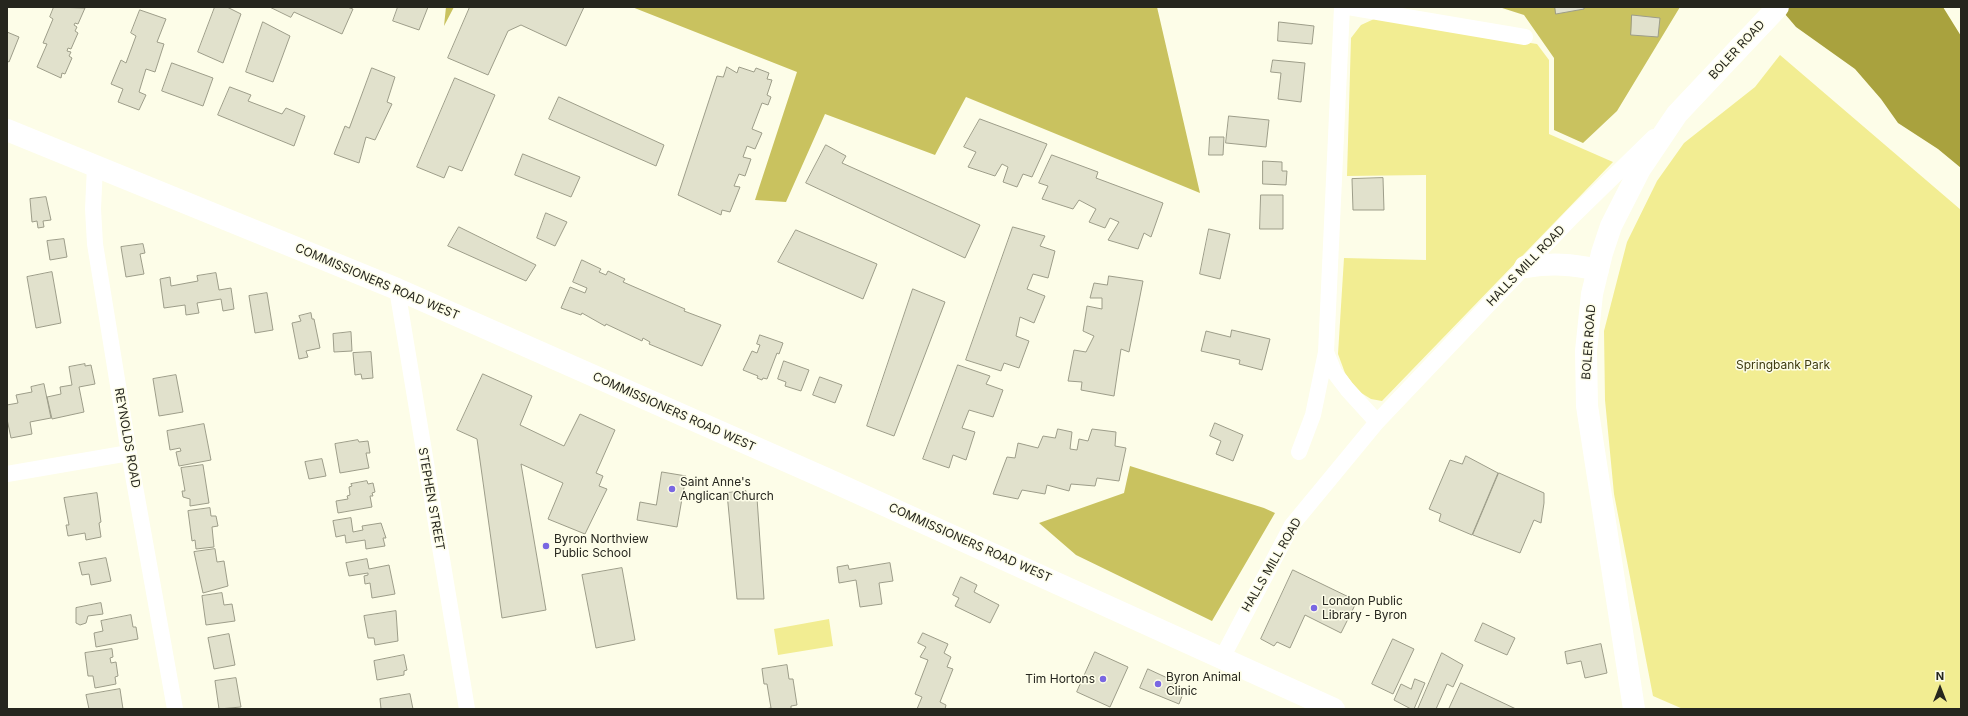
<!DOCTYPE html>
<html>
<head>
<meta charset="utf-8">
<style>
  body { margin:0 }
  #map { position:relative; width:1968px; height:716px; overflow:hidden; background:#fdfde8; font-family:Inter,sans-serif }
  canvas { display:block }
  .frame { position:absolute; inset:0; border:8px solid #26261e; pointer-events:none }
  .north { position:absolute; left:1920px; top:668px; width:40px; height:40px; -webkit-text-stroke:3px #fdfde8; paint-order:stroke; rotate:0deg; font-size:11px; font-weight:700; line-height:16px; text-align:center; color:#26261e }
  .north::after { content:''; display:block; margin:auto; width:14px; height:18px; background:#26261e; clip-path:polygon(50% 0,100% 100%,50% 72%,0 100%) }
</style>
</head>
<body>
<div id="map">
<canvas width="1968" height="716"></canvas>
<div class="frame"></div>
<div class="north">N</div>
</div>
<script>
const context = document.querySelector('canvas').getContext('2d');
context.lineJoin = 'round';
function fillPath(path, color) { context.fillStyle = color; context.fill(path, 'evenodd'); }
function strokePath(path, color, width, dash) { context.strokeStyle = color; context.lineWidth = width; context.lineCap = dash ? 'butt' : 'round'; context.setLineDash(dash || []); context.stroke(path); }
function drawText(font, color, halo, rows, align = 'center') {
  context.font = font + ' Inter,sans-serif'; context.lineWidth = 3; context.setLineDash([]); context.textBaseline = 'middle'; context.strokeStyle = halo; context.fillStyle = color; for (const [text, x, y, turn = 0] of rows) {
    context.save(); context.translate(x, y); context.rotate((+turn || 0) * Math.PI / 180); context.textAlign = isNaN(turn) ? turn : align; if (halo) context.strokeText(text, 0, 0); context.fillText(text, 0, 0); context.restore();
  }
}
fillPath(new Path2D(`
  M1374,19L1537,44L1549,60V134L1613,162L1382,401L1371,399L1358,391L1345,373L1338,354L1344,258L1426,260V175L1347,176L1351,38L1361,25Z
  M1780,55L1961,210V709H1683L1653,696L1614,494L1605,400L1604,331L1627,242L1657,181L1684,143L1755,87Z
  M829,619L833,646L778,655L774,629Z`), '#f2ed92');
fillPath(new Path2D(`
  M446,7H454L444,26Z
  M632,7H1157L1200,193L966,97L935,155L825,114L786,202L755,200L797,72Z
  M1499,7H1680L1617,111L1583,143L1554,130V58L1524,15Z
  M1130,466L1264,508L1275,513L1212,621L1076,555L1039,523L1124,493Z`), '#c9c25f');
fillPath(new Path2D(`
  M1779,7H1943L1961,36V168L1938,149L1898,123L1881,99L1855,69L1796,27Z`), '#a9a23e');
const building = new Path2D(`
  M54,7L85,8L78,24L75,23L74,25L77,27L75,31L78,33L71,49L68,48L67,51L71,52L69,56L72,58L65,74L62,73L61,78L37,67L47,44L43,43L53,19L50,17Z
  M215,7H227L241,14L223,63L198,52Z
  M270,7H347L353,9L342,34L294,12L291,17Z
  M398,7H428L419,30L393,21Z
  M470,7H584L566,46L521,25L508,31L488,75L448,58Z
  M1555,7H1584V9L1556,14Z
  M140,10L166,19L157,42L164,44L155,72L146,69L139,92L146,95L139,110L118,102L123,89L111,84L121,60L126,63L136,36L131,33Z
  M1632,15L1660,18L1658,37L1631,35Z
  M263,22L290,36L273,82L246,72Z
  M1279,22L1314,26L1312,44L1278,41Z
  M7,32L19,37L9,62L7,61Z
  M1273,60L1305,63L1301,102L1278,99L1281,73L1271,72Z
  M172,63L213,78L203,106L162,91Z
  M727,67L737,73L739,67L754,72L756,68L769,73L767,79L772,80L767,95L771,97L768,105L762,103L752,129L762,133L755,149L747,146L743,157L751,159L745,176L739,174L734,186L740,187L730,212L722,210L721,215L678,195L717,76L723,77Z
  M372,68L395,77L387,102L392,104L375,140L366,137L359,163L334,154L345,126L349,128Z
  M455,78L495,95L462,171L449,166L444,178L417,167Z
  M230,87L251,95L248,101L282,114L286,108L305,116L294,146L218,115Z
  M559,97L664,145L656,166L549,119Z
  M1229,116L1269,120L1266,147L1226,143Z
  M980,119L1047,144L1032,177L1023,174L1017,187L1003,182L1008,167L1002,164L995,176L968,167L976,152L964,147Z
  M1210,137H1224L1223,155H1209Z
  M826,145L846,156L842,163L980,225L965,258L806,183Z
  M523,154L580,177L571,197L515,175Z
  M1052,155L1098,172L1096,178L1163,203L1151,237L1144,233L1138,249L1108,240L1119,222L1110,218L1105,228L1089,222L1096,209L1079,200L1073,209L1042,199L1048,186L1039,183Z
  M1263,161L1282,162V171H1287L1286,185L1263,184Z
  M1383,178L1384,210H1353L1352,179Z
  M1261,195H1283V229H1260Z
  M46,197L51,220L43,221L44,227L38,228L37,221L32,222L30,199Z
  M546,213L567,222L555,246L537,238Z
  M459,227L536,265L526,281L448,246Z
  M1013,227L1045,236L1040,246L1055,251L1048,278L1033,274L1027,289L1045,296L1034,323L1020,317L1016,336L1029,341L1019,368L1004,363L1001,371L966,360Z
  M1209,229L1230,234L1220,279L1200,274Z
  M796,230L877,264L863,299L778,262Z
  M64,239L67,257L50,260L47,241Z
  M143,244L145,253L140,254L144,274L126,277L121,247Z
  M582,260L601,269L599,272L606,275L608,271L625,279L623,282L685,309L684,311L721,325L702,366L649,344L650,342L643,338L642,341L606,324L605,326L582,313L581,315L561,308L570,287L585,293L587,288L573,282Z
  M52,272L61,323L36,328L27,277Z
  M216,273L219,290L231,288L234,309L223,311L221,299L197,303L199,313L186,315L185,305L164,308L160,279L170,277L171,286L198,281L197,276Z
  M1109,276L1143,281L1129,352L1121,349L1114,396L1081,390L1082,382L1068,381L1074,350L1086,352L1094,336L1083,331L1087,306L1102,309V298H1090L1094,283L1107,285Z
  M913,289L945,302L894,436L867,426Z
  M267,293L273,330L255,333L249,296Z
  M311,313L312,319H314L320,348L306,351L308,357L299,359L292,323L301,321L299,316Z
  M1232,330L1270,339L1262,370L1239,364L1240,360L1201,351L1206,331L1230,337Z
  M351,332L352,351L334,352L333,334Z
  M760,335L783,343L779,354L777,353L767,379L763,378L762,380L757,378L758,376L743,370L752,351L757,353L760,345L757,344Z
  M371,352L373,378L362,379L361,374L355,375L353,353Z
  M784,361L809,370L801,391L785,386L786,382L778,379Z
  M85,364V366L91,365L95,384L79,387L84,412L52,419L47,397L61,394L60,387L72,385L69,367Z
  M958,365L990,376L986,384L1003,390L993,417L969,410L962,428L975,432L966,460L953,455L949,468L923,459Z
  M483,374L532,396L520,425L564,446L580,414L615,430L596,473L603,476L599,486L607,489L585,534L548,519L563,483L521,464L546,610L502,618L477,439L457,430Z
  M176,375L183,412L159,416L153,379Z
  M820,377L842,385L835,403L813,395Z
  M44,384L51,418L30,422L32,434L11,438L7,419V405L18,403L16,395L32,392L31,387Z
  M1215,423L1243,435L1233,461L1216,454L1221,441L1210,436Z
  M204,424L211,460L179,466L176,452L181,451L180,448L170,450L167,431Z
  M1058,429L1072,432L1070,449L1077,450L1079,439L1088,441L1092,429L1116,432L1115,446L1126,448L1119,481L1097,478L1095,486L1071,484L1069,491L1047,485L1045,494L1022,490L1018,499L993,494L1007,457L1015,458L1018,443L1038,448L1043,436L1055,438Z
  M358,440L359,442L368,441L370,453H366L369,468L340,473L335,444Z
  M1466,456L1498,473L1472,535L1439,521L1441,514L1429,509L1450,460L1462,464Z
  M322,459L326,476L309,479L305,462Z
  M203,465L209,503L190,506V499L183,497L182,491H185L181,468Z
  M662,472L686,476L677,527L637,520L640,502L656,505Z
  M1499,473L1544,493V503L1541,523L1534,520L1520,553L1473,535Z
  M367,481L368,484L373,483L375,492L372,493L373,496H370L372,507L338,513L336,501L348,499L347,496L350,495L349,487L352,486L351,484Z
  M746,491L747,498H757L764,599H737L727,493Z
  M97,493L101,522L99,523L101,537L86,540L85,533L68,536L66,525H69L64,498Z
  M210,508L211,516H216L218,526L212,527L214,547L196,549L195,540L192,541L188,511Z
  M351,518L353,532L363,530L362,526L381,523L386,538H383L385,546L366,549L365,540L346,543L345,535L336,537L333,521Z
  M215,549L217,562L224,561L228,586L203,593L194,552Z
  M106,558L111,581L91,585L89,574L82,575L79,563Z
  M367,559L369,569L389,565L395,594L372,598L370,583L365,584L364,576L368,575V573L349,576L346,563Z
  M890,563L893,581L879,583L882,604L860,607L856,580L839,583L837,567L848,565L849,569Z
  M622,568L635,640L596,648L582,575Z
  M1293,570L1357,601L1341,633L1305,615L1290,648L1277,642L1274,646L1261,639Z
  M961,577L977,585L974,592L999,605L990,623L955,606L959,598L953,595Z
  M222,593L224,605L232,604L235,621L206,625L202,596Z
  M101,603L103,614L88,616L86,623L80,625L76,623V608Z
  M396,611L398,641L375,645L374,638H368L364,616Z
  M131,615L133,627H136L138,639L96,647L94,633L103,631L101,621Z
  M1483,623L1515,638L1507,655L1475,641Z
  M923,633L948,644L944,653L951,657L947,667L953,669L940,702L946,705L945,709H917L922,697L915,694L928,660L920,657L926,647L918,643Z
  M229,634L235,665L214,669L208,638Z
  M1393,639L1414,649L1393,694L1372,684Z
  M1601,644L1607,673L1585,678L1581,661L1567,664L1565,652Z
  M112,649L113,657L110,658L111,663L116,662L118,676L115,677L116,684L95,688L93,676H88L85,653Z
  M1095,652L1128,667L1110,707L1077,692Z
  M1442,653L1463,665L1453,687L1447,684L1436,709H1418Z
  M404,655L407,670L404,671V675L377,680L374,661Z
  M787,665L789,679H793L797,705L791,706V709H765L771,708L767,684H764L762,669Z
  M1148,669L1176,682L1173,686L1184,691L1179,704L1140,688Z
  M236,678L241,707L219,709L215,681Z
  M1415,679L1425,683L1414,709H1411L1394,700L1401,684L1411,689Z
  M1461,683L1516,709H1449Z
  M120,689L123,709H89L86,695Z
  M410,694L413,709H381L380,699Z`);
fillPath(building, '#e1e1cc');
strokePath(building, '#9d9d89', 1);
strokePath(new Path2D(`
  M1348,7L1525,37
  M95,166L93,209L95,244L129,453L175,709
  M397,289L467,709
  M1326,352L1334,372L1347,389L1377,422
  M1299,452L1313,415L1326,352L1342,7
  M7,474L129,453
  M1222,658L1292,525L1377,422L1571,218L1654,137`), '#fff', 16);
strokePath(new Path2D(`
  M7,130L397,289L827,479L1334,709
  M1525,267C1552,263 1571,264 1598,270
  M1634,709L1587,406L1586,351L1592,294L1602,253L1611,226L1640,169L1677,114L1778,7`), '#fff', 22);
for (const [x, y, r, color] of [
  [672,489,4,"#7967e2"],
  [546,546,4,"#7967e2"],
  [1314,608,4,"#7967e2"],
  [1103,679,4,"#7967e2"],
  [1158,684,4,"#7967e2"]
]) { const dot = new Path2D(); dot.arc(x, y, r, 0, 2 * Math.PI); context.fillStyle = color; context.fill(dot); strokePath(dot, '#fdfde8', 1.5); }
drawText('12px', '#26261e', '#fdfde8', [
  ["BOLER ROAD",1737,50,-47],
  ["HALLS MILL ROAD",1526,266,-46],
  ["COMMISSIONERS ROAD WEST",377,282,23],
  ["BOLER ROAD",1589,342,-86],
  ["COMMISSIONERS ROAD WEST",674,412,24],
  ["REYNOLDS ROAD",127,438,80],
  ["STEPHEN STREET",431,499,80],
  ["COMMISSIONERS ROAD WEST",970,543,24],
  ["HALLS MILL ROAD",1272,565,-60]
]);
drawText('12px', '#3d3a0f', '#fdfde8', [
  ["Springbank Park",1783,365]
]);
drawText('12px', '#26261e', '#fdfde8', [
  ["Saint Anne's",680,482],
  ["Anglican Church",680,496],
  ["Byron Northview",554,539],
  ["Public School",554,553],
  ["London Public",1322,601],
  ["Library - Byron",1322,615],
  ["Byron Animal",1166,677],
  ["Clinic",1166,691],
  ["Tim Hortons",1095,679,"right"]
], 'left');
</script>
</body>
</html>
